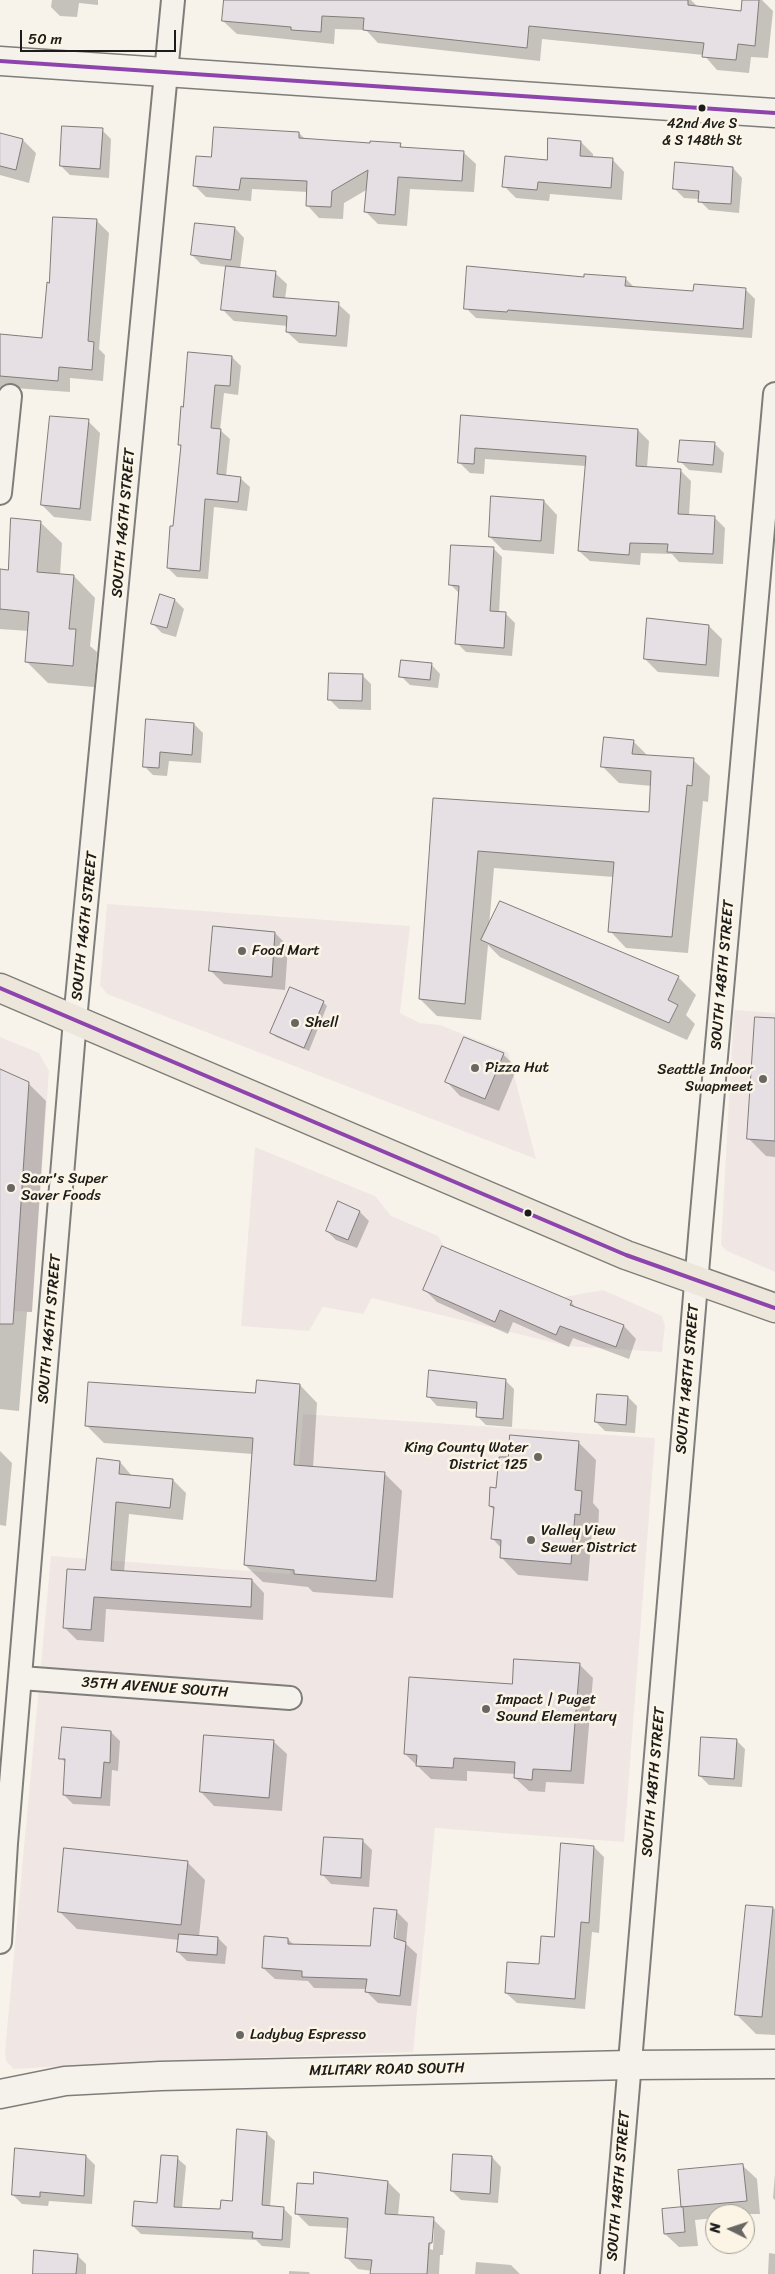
<!DOCTYPE html>
<html>
<head>
<meta charset="utf-8">
<style>
  body { margin:0 }
  #map { position:relative; width:775px; height:2274px; overflow:hidden; background:#f7f3ea; font-family:Sriracha,sans-serif }
  canvas { display:block }
  .north { position:absolute; left:705px; top:2204px; width:50px; height:50px; box-sizing:border-box; background:#fcf5e5; border:1px solid #a29e95; border-radius:50%; rotate:274deg; font-size:14px; font-weight:700; line-height:20px; text-align:center; color:#1c1c1c }
  .north::after { content:''; display:block; margin:auto; width:18px; height:22px; background:#696764; clip-path:polygon(50% 0,100% 100%,50% 72%,0 100%) }
  .scale { position:absolute; left:20px; top:30px; width:156px; height:22px; box-sizing:border-box; border:2px solid #1c1c1c; border-top:0; padding-left:6px; font-size:15px; line-height:18px; white-space:nowrap; color:#1c1c1c; -webkit-text-stroke:4px #fcf5e5; paint-order:stroke }
</style>
</head>
<body>
<div id="map">
<canvas width="775" height="2274"></canvas>
<div class="north">N</div>
<div class="scale">50 m</div>
</div>
<script>
const context = document.querySelector('canvas').getContext('2d');
context.lineJoin = 'round';
function fillPath(path, color) { context.fillStyle = color; context.fill(path, 'evenodd'); }
function strokePath(path, color, width, dash) { context.strokeStyle = color; context.lineWidth = width; context.lineCap = dash ? 'butt' : 'round'; context.setLineDash(dash || []); context.stroke(path); }
function drawText(font, color, halo, rows, align = 'center') {
  context.font = font + ' Sriracha,sans-serif'; context.lineWidth = 5; context.setLineDash([]); context.textBaseline = 'middle'; context.strokeStyle = halo; context.fillStyle = color; for (const [text, x, y, turn = 0] of rows) {
    context.save(); context.translate(x, y); context.rotate((+turn || 0) * Math.PI / 180); context.textAlign = isNaN(turn) ? turn : align; if (halo) context.strokeText(text, 0, 0); context.fillText(text, 0, 0); context.restore();
  }
}
fillPath(new Path2D(`
  M107,904L410,926L400,1013L420,1023L440,1025L508,1052L536,1159L107,994L100,985Z
  M734,1010L775,1013V1272L727,1251L721,1245Z
  M0,1037L39,1053L49,1071L32,1312L0,1310Z
  M255,1147L375,1196L391,1216L438,1236L446,1249L564,1297L603,1290L662,1316L665,1326L662,1352L567,1346L372,1298L363,1314L323,1307L309,1331L241,1326Z
  M303,1414L655,1438L624,1842L435,1828L413,2052L157,2061L14,2069L6,2061L5,2051L51,1556L290,1574Z`), '#f0e7e5');
fillPath(new Path2D(`
  M52,0H98V5L79,3L77,17L60,16L51,7Z
  M225,0H691L699,8L742,12L743,0H762L773,11L768,58L751,57L749,73L717,70L704,55L542,39L540,61L378,43L366,30L335,29L334,44L237,34L223,21Z
  M102,130L111,139L109,178L70,175L61,166Z
  M299,133L306,140L400,145L404,149L463,152L476,164L474,192L410,189L407,226L378,224L366,212L368,189L344,203L343,219L319,218L307,205L308,192L252,189L251,201L206,197L194,185L212,158Z
  M0,134L23,140L36,153L29,183L0,175Z
  M581,142L593,154V158L612,159L624,172L622,200L550,194L549,201L516,198L504,186Z
  M733,168L742,178L739,213L709,210L700,201V199L684,198L675,189Z
  M97,221L109,233L99,349L105,355L103,381L70,378V392L0,387V336L43,339L50,284Z
  M235,228L244,238L240,269L275,273L287,284L285,299L338,304L350,315L347,347L299,343L287,332L288,326L234,321L223,310L227,267L201,264L192,255Z
  M585,278H625L635,288L694,292L745,289L755,299L752,338L476,318L466,308Z
  M232,357L241,366L238,395L224,393L220,430L230,439L226,476L240,478L250,487L247,511L214,507L208,579L177,577L168,568L174,527L182,447L179,444L184,408Z
  M462,417L638,430L649,441L647,468L680,470L691,481L689,516L714,517L725,528L723,564L679,562L672,554L641,553L640,565L590,561L579,551L586,466L485,459L484,474L470,473L459,462Z
  M88,421L100,433L91,521L54,517L42,505Z
  M715,444L724,453L722,473L689,470L680,461Z
  M544,501L557,515L554,554L503,550L490,537Z
  M40,522L62,543L60,575L74,576L95,598L90,646L97,652L94,687L48,683L27,662L29,631L0,629V571H9Z
  M493,548L502,557L499,613L506,614L515,623L512,656L466,652L457,643L460,594L451,585Z
  M175,600L184,609L176,637L162,633L153,624Z
  M709,626L722,639L719,677L658,672L645,659Z
  M431,664L440,674L438,688L410,685L401,676Z
  M362,675L371,684V710L339,709L330,700Z
  M147,721L194,724L203,733L201,763L169,761L167,776L153,775L144,766Z
  M633,741L649,757L693,760L710,776L708,802L703,801L688,953L626,948L610,931L614,877L494,868L489,926L678,977L696,995L686,1015L695,1024L687,1040L500,957L488,945L481,1020L437,1016L420,999L435,799L650,813L652,786L619,783L602,766Z
  M275,933L288,946L285,990L224,984L211,971Z
  M323,1002L327,1006L309,1051L276,1037L272,1033Z
  M775,1020V1157L766,1156L748,1138Z
  M503,1054L517,1068L499,1111L460,1096L447,1082Z
  M0,1071L28,1083L46,1101L32,1312H27L19,1411L0,1409Z
  M360,1212L369,1221L357,1248L336,1240L327,1231Z
  M424,1289L571,1302L578,1310L624,1326L636,1339L629,1359L573,1338L569,1347L513,1322L508,1334L437,1302Z
  M505,1380L514,1389L512,1427L486,1425L477,1416L478,1409L437,1406L428,1396Z
  M300,1385L317,1403L313,1468L384,1473L402,1491L393,1598L313,1592L308,1587L263,1582L245,1565L253,1454L104,1443L86,1425Z
  M628,1397L637,1406L635,1433L605,1431L596,1422Z
  M578,1442L596,1460L593,1503L599,1510L598,1532L592,1531L588,1581L518,1575L501,1557V1548L493,1539L495,1511L490,1506L509,1459Z
  M0,1451L12,1463L6,1526L0,1525Z
  M120,1462L132,1476L173,1480L186,1493L183,1520L129,1514L124,1572L252,1580L264,1593L263,1620L106,1609L104,1642L77,1640L64,1627L86,1571Z
  M579,1664L593,1678L584,1784L546,1782L545,1792L529,1791L515,1778L516,1774L467,1771V1781L431,1779L405,1754L514,1685Z
  M111,1732L120,1741L118,1771L112,1770L110,1806L73,1804L64,1795L66,1763L61,1758Z
  M736,1740L745,1749L742,1787L709,1785L700,1776Z
  M273,1741L287,1754L282,1811L214,1806L201,1792Z
  M363,1841L372,1850L369,1887L331,1884L322,1874Z
  M594,1847L604,1857L599,1933L592,1932L585,2009L517,2003L506,1993L540,1966L555,1938Z
  M187,1862L205,1880L199,1936L218,1938L227,1947L225,1964L187,1961L178,1952L179,1940L77,1929L59,1911Z
  M747,1906L775,1909V2035L756,2034L736,2014Z
  M397,1912L408,1923L406,1944L417,1954L411,2006L378,2003L367,1992V1989L314,1988L308,1981L275,1979L263,1968L288,1939L294,1945L371,1947ZM395,1920H397L395,1945H392Z
  M266,2133L275,2141L270,2207L283,2208L292,2217L290,2248L262,2246L256,2240L141,2234L133,2226L158,2204L177,2158L186,2166L182,2208L222,2210L233,2202Z
  M86,2156L95,2165L92,2204L49,2201L48,2206L22,2204L13,2195Z
  M492,2157L501,2167L498,2203L461,2200L452,2191Z
  M743,2166L757,2179L760,2214H715V2218L695,2220L698,2246L679,2247L665,2234L663,2210L684,2208L682,2206Z
  M775,2174V2200L773,2198Z
  M388,2182L400,2194L398,2216L433,2219L445,2231L443,2255H440L439,2274H372V2271L358,2269L346,2257L348,2228L309,2226L297,2214ZM432,2228H434L433,2250L430,2249Z
  M769,2253L775,2254V2274H768Z
  M77,2255L86,2264V2274H34Z
  M476,2262L511,2265L520,2274H475Z
  M289,2271L309,2272L310,2274H289Z`), '#0003');
const building = new Path2D(`
  M224,0H688V5L741,11L742,0H759L755,46L738,44L736,60L702,57L704,43L529,26L527,48L363,30L364,18L322,16L321,32L291,30V27L222,21Z
  M62,126L103,128L100,169L60,166Z
  M214,127L299,132V138L370,143V141L401,143L400,147L464,151L462,181L398,177L395,215L364,212L368,170L332,191L331,207L306,206L307,181L241,178L239,190L193,186L196,156L211,157Z
  M0,133L23,139L16,170L0,166Z
  M548,138L581,141L580,156L613,158L611,188L538,182L537,190L502,187L505,156L547,160Z
  M675,162L733,167L731,204L698,202L699,191L673,189Z
  M53,217L97,219L88,341L94,342L92,370L59,367L58,381L0,376V334L42,338L47,282L49,283Z
  M195,223L235,227L231,260L191,255Z
  M226,266L276,271L273,297L339,302L336,336L286,332L287,316L221,310Z
  M467,266L584,277V274L626,277L625,286L693,291L694,284L746,288L743,329L508,310L507,312L464,309Z
  M188,352L232,356L230,386L215,385L211,428L221,429L217,474L241,477L238,502L205,499L200,571L167,568L170,526H173L181,445H178L181,406L183,407Z
  M461,415L638,429L636,466L681,469L678,514L715,516L713,554L667,552L668,544L630,543L629,555L578,551L586,456L475,448L474,464L458,463Z
  M50,416L89,419L80,509L41,505Z
  M680,440L715,442L713,465L678,462Z
  M491,496L544,500L541,541L489,537Z
  M11,518L41,521L37,572L74,575L69,629H76L73,666L25,662L29,612L0,609V569L8,570Z
  M451,545L494,547L490,611L506,612L504,648L455,644L459,586L449,585Z
  M160,594L175,599L167,628L151,624Z
  M647,618L709,625L706,665L644,659Z
  M401,660L432,663L430,680L399,677Z
  M329,673L363,674L362,701L328,700Z
  M146,719L194,723L192,755L160,752L159,768L143,767Z
  M604,737L634,740L632,754L694,758L692,786L687,785L672,937L608,932L614,862L478,851L465,1004L419,999L433,798L649,812L651,771L601,767Z
  M500,901L679,976L668,1000L678,1005L669,1023L481,940Z
  M213,926L275,932L272,977L209,971Z
  M290,987L324,1001L304,1048L270,1033Z
  M755,1017L775,1018V1141L747,1139Z
  M464,1037L504,1053L485,1099L445,1082Z
  M0,1069L29,1082L13,1324H0Z
  M338,1201L360,1211L348,1240L326,1231Z
  M442,1246L572,1301L570,1305L624,1325L616,1347L560,1326L556,1335L500,1310L495,1322L423,1290Z
  M429,1370L506,1379L503,1419L476,1417L477,1402L427,1397Z
  M257,1380L300,1384L294,1465L385,1472L376,1581L294,1574V1570L244,1565L253,1438L85,1426L88,1382L255,1393Z
  M597,1394L628,1396L626,1425L595,1422Z
  M510,1435L579,1441L575,1490L582,1491L580,1515L575,1514L571,1564L500,1558L501,1540L491,1539L494,1507L489,1506L490,1487L496,1488L499,1457H508Z
  M97,1458L120,1461L119,1474L173,1479L170,1508L116,1502L111,1570L252,1579L251,1607L94,1597L91,1630L63,1628L67,1569L85,1570Z
  M514,1659L580,1663L571,1771L533,1769L532,1780L514,1778L515,1762L454,1758L453,1768L416,1766L417,1755L404,1754L409,1677L512,1684Z
  M62,1727L111,1731L110,1763L104,1762L101,1798L63,1795L65,1759H59Z
  M204,1735L274,1740L269,1798L200,1792Z
  M701,1737L737,1739L734,1779L699,1776Z
  M324,1837L363,1839L361,1878L321,1875Z
  M561,1843L594,1846L589,1923L581,1922L575,1999L505,1993L507,1962L539,1964L541,1936L554,1937Z
  M64,1848L188,1861L181,1925L58,1912Z
  M746,1905L773,1907L762,2017L735,2015Z
  M374,1908L397,1910L394,1938L406,1942L400,1996L365,1992L367,1979L302,1977V1971L262,1968L264,1936L288,1938V1944L370,1946Z
  M179,1934L218,1937L217,1955L177,1952Z
  M237,2129L267,2132L262,2205L284,2207L282,2240L252,2238L253,2232L132,2226L134,2201L157,2203L161,2155L178,2156L174,2207L220,2209L221,2200L232,2201Z
  M15,2148L86,2155L84,2196L40,2192V2197L12,2195Z
  M453,2154L492,2156L490,2194L451,2191Z
  M743,2164L747,2201L681,2207L678,2170Z
  M314,2172L388,2181L385,2214L434,2217L432,2243H429L427,2274H370L372,2260L345,2258L348,2218L295,2214L297,2183L313,2184Z
  M683,2207L685,2232L664,2234L662,2209Z
  M34,2250L78,2254L76,2274H33Z`);
fillPath(building, '#e6dfe4');
strokePath(building, '#7f7d79', 1);
const minor = new Path2D(`
  M0,493L10,396
  M21,1678L290,1698
  M0,1942L6,1843L75,1020L173,0
  M612,2274L701,1225L775,394`);
const tertiary = new Path2D(`
  M0,61L775,113
  M0,2094L65,2081L160,2076L629,2065L775,2064`);
const primary = new Path2D(`
  M0,988L626,1255L775,1308`);
strokePath(minor, '#7f7d79', 26);
strokePath(tertiary, '#7f7d79', 31);
strokePath(primary, '#7f7d79', 31);
strokePath(minor, '#f5f2ec', 22);
strokePath(tertiary, '#f5f2ec', 28);
strokePath(primary, '#ece7da', 28);
strokePath(new Path2D(`
  M0,61L775,113
  M0,988L626,1255L775,1308`), '#8e44ad', 4);
for (const [x, y, r, color] of [
  [702,108,4.5,"#1c1c1c"],
  [242,951,5,"#696764"],
  [295,1023,5,"#696764"],
  [475,1068,5,"#696764"],
  [763,1079,5,"#696764"],
  [11,1188,5,"#696764"],
  [528,1213,4.5,"#1c1c1c"],
  [538,1457,5,"#696764"],
  [531,1540,5,"#696764"],
  [486,1709,5,"#696764"],
  [240,2035,5,"#696764"]
]) { const dot = new Path2D(); dot.arc(x, y, r, 0, 2 * Math.PI); context.fillStyle = color; context.fill(dot); strokePath(dot, '#fcf5e5', 2); }
drawText('14px', '#1c1c1c', '#fcf5e5', [
  ["42nd Ave S",702,124],
  ["& S 148th St",702,141]
]);
drawText('15px', '#1c1c1c', '#fcf5e5', [
  ["SOUTH 146TH STREET",124,523,-85],
  ["SOUTH 146TH STREET",85,926,-84],
  ["SOUTH 148TH STREET",723,975,-85],
  ["SOUTH 146TH STREET",50,1329,-85],
  ["SOUTH 148TH STREET",688,1379,-85],
  ["35TH AVENUE SOUTH",155,1688,4],
  ["SOUTH 148TH STREET",654,1782,-85],
  ["MILITARY ROAD SOUTH",387,2070,-1],
  ["SOUTH 148TH STREET",619,2186,-85]
]);
drawText('15px', '#1c1c1c', '#fcf5e5', [
  ["Food Mart",252,951],
  ["Shell",305,1023],
  ["Pizza Hut",485,1068],
  ["Seattle Indoor",753,1070,"right"],
  ["Swapmeet",753,1087,"right"],
  ["Saar's Super",21,1179],
  ["Saver Foods",21,1196],
  ["King County Water",528,1448,"right"],
  ["District 125",528,1465,"right"],
  ["Valley View",541,1531],
  ["Sewer District",541,1548],
  ["Impact | Puget",496,1700],
  ["Sound Elementary",496,1717],
  ["Ladybug Espresso",250,2035]
], 'left');
</script>
</body>
</html>
